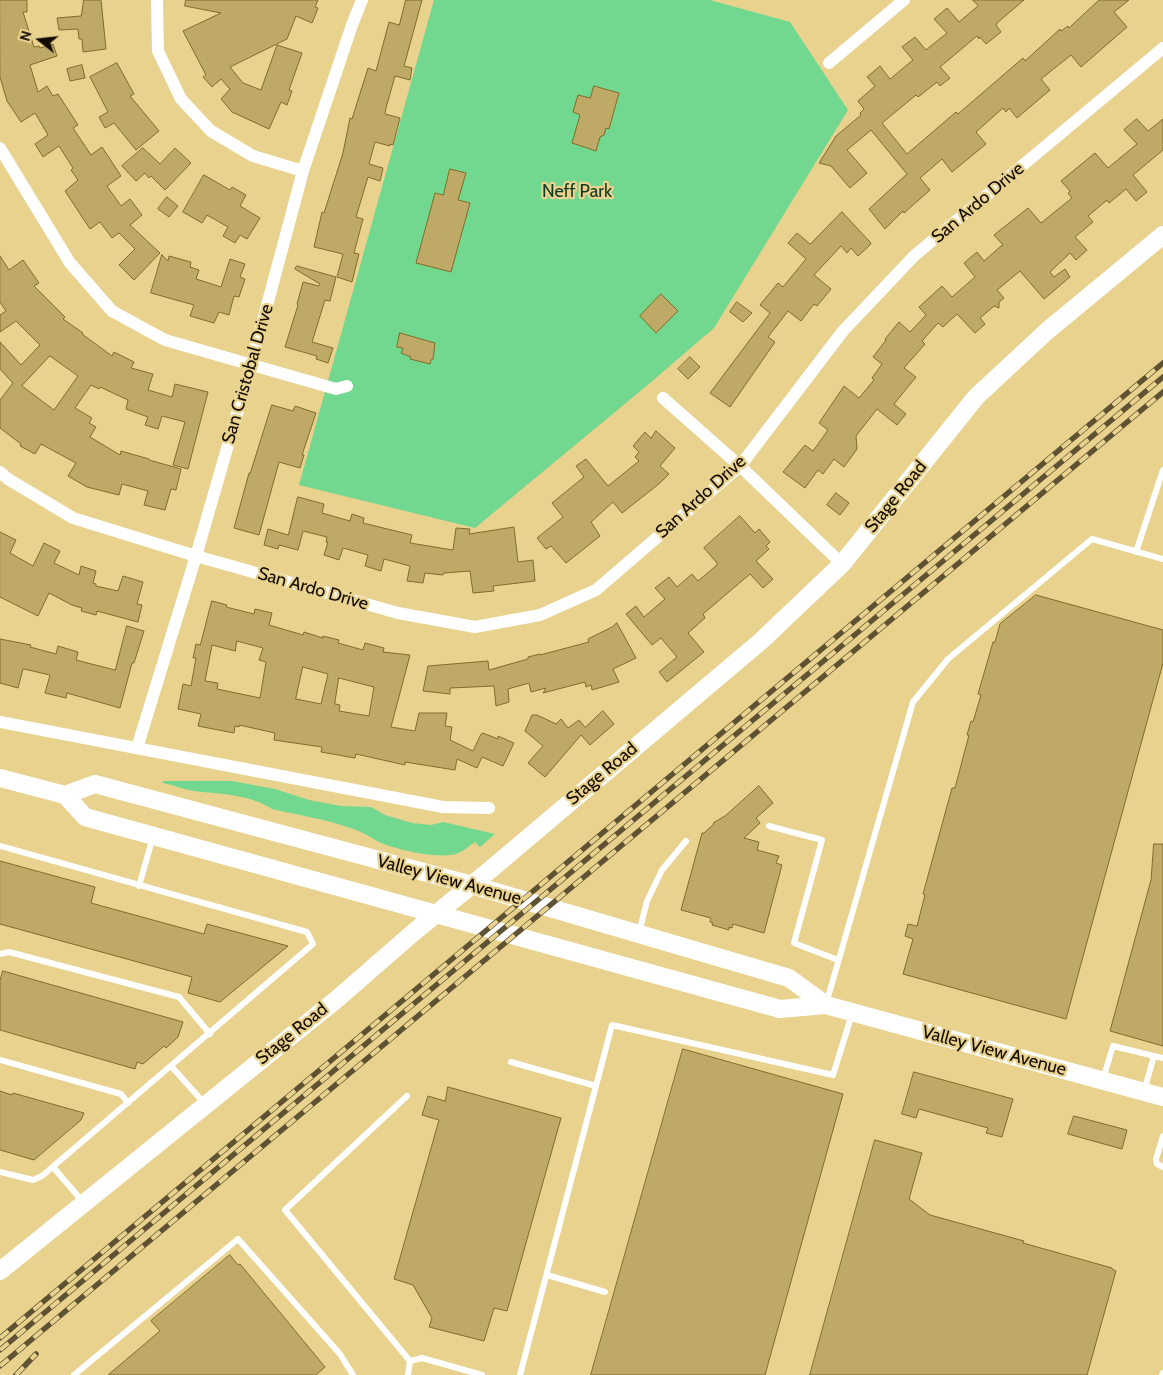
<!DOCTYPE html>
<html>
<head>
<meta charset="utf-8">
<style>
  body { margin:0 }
  #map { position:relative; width:1163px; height:1375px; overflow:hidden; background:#e8d28e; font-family:Cabin,sans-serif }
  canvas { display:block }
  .north { position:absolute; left:15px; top:15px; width:50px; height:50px; -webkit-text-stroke:4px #e8d28e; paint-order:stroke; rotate:286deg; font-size:14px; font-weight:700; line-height:20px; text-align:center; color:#130b00 }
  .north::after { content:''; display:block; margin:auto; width:18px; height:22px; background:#130b00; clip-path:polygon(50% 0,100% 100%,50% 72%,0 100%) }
</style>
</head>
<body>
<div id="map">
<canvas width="1163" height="1375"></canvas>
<div class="north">N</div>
</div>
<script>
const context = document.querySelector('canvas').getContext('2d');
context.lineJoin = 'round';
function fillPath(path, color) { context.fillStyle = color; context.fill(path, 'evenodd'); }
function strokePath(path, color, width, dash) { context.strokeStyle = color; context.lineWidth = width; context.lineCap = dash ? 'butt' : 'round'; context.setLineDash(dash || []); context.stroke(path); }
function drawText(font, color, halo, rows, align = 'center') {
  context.font = font + ' Cabin,sans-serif'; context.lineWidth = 4.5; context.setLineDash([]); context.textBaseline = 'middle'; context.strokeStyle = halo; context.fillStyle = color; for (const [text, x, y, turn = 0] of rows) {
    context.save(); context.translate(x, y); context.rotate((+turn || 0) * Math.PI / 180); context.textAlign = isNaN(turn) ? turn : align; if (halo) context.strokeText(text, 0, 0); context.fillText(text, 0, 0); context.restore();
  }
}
fillPath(new Path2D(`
  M434,0H710L790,22L848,110L714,328L650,383L475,528L299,485Z
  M163,781H232L275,789L309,800L341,806L371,807L385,815L412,823L431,825L443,822L495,834L480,847L475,842C469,846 463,852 456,854C437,859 399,850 381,843C371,838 362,831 350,828C325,819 298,815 272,809C249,794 220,794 193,791C183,789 173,785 163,783Z`), '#72d78f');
const building = new Path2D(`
  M0,0H27V12H23L34,47L39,46L40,48L53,44L57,56L30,65L38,92L47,86L53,96L58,94L78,125L73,128L91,155L102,147L121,176L107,186L121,206L130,199L142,215L130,225L160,253L134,280L119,265L135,249L119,233L112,238L100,222L90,229L65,191L78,180L71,170L73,168L59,146L43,157L35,144L48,135L35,113L21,122L7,101L0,77Z
  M84,0H101L106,49L83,52L82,39H79L78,29L59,30L57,18L81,16Z
  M186,0H318L315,7L318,8L312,23L296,16L287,39L230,67L243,83L261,90L277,45L302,53L289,90L292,91L287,105L281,102L269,129L232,112L221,99L230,89L221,79L212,87L203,77L206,75L183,31L221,13L185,6Z
  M406,0H422L404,66L412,68L410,80L395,76L386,108L385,114L400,118L393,145L390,144V146L375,142L369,164L383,168L380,181L368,177L356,217L363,219L354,253L359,254L352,282L337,277L343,254L314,247L322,212L324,213L343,153L350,118L352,119L368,68L376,71L389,22L399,25Z
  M973,0H1024L997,23L996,25L1001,32L986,44L980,37L979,39L977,36L940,67L950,78L940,86L937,82L918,97L916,95L882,123L907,154L956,112L958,114L1023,58L1025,61L1060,29L1061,31L1068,26L1069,28L1099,0H1129L1114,12L1127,27L1081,67L1071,55L1041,79L1050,90L1017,118L1009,108L1006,112L1003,108L976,132L986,144L952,172L942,159L920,178L930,190L904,213L903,211L885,229L869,209L907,174L871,130L847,150L867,173L850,188L831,166L819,163L836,136L861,115L860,113L864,109L858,101L875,86L867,77L880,66L890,79L913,60L902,47L915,37L926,50L947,33L934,19L947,8L959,22L978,6Z
  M117,63L134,94L130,96L159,131L136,150L114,123L105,128L99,117L108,112L90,77Z
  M82,65L85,78L70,81L67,69Z
  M594,86L619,93L609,129L606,128L604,135L600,137L596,151L572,143L580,115L573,112L578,95L590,98Z
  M1137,119L1148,131L1163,119V150L1133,175L1147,192L1136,201L1126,189L1109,203L1107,200L1088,216L1093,222L1075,237L1087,250L1076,260L1070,253L1050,272L1054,277L1065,269L1070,277L1044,299L1020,271L997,290L1004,298L999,302V308L994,306L980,318L985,324L975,333L957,314L943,327L938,323L922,341L925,344L904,368L916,377L894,404L906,414L897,425L877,409L856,436L857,449L844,467L834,459L823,474L818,470L805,488L783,472L805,445L813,451L828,430L819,423L844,386L859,398L874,380L872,378L882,364L873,357L886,340L885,339L899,322L910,332L926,315L919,307L942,286L952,297L975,277L964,263L977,252L984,261L1001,246L1003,245L994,235L1028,208L1041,223L1072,198L1068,193L1070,191L1061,181L1095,153L1108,168L1137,144L1124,130Z
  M143,148L160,164L175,148L191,163L165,190L151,176L149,178L145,173L136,181L122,166Z
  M450,169L466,173L458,200L470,203L451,272L416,263L435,193L443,195Z
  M204,175L230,190L232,187L246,195L240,206L260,218L247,239L240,235L235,243L223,236L228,227L207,215L202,223L183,212Z
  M167,197L178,206L169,217L158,209Z
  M842,212L871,243L870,245L858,256L851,248L847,253L841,246L814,275L831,289L817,306L814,304L801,321L788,311L768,337L775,342L730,407L710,393L770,313L760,305L778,283L783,287L806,259L788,243L797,233L810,244Z
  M162,255L168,261L169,256L191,262L190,267L199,270L196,279L221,287L230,259L245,264L240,277L245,279L239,297L234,296L229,315L219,312L214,323L190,316L194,305L151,293Z
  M0,256L9,270L23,260L39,283L34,286L65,317L63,319L83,333L82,334L112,356L114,352L134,362L131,368L153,374L148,390L172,397L175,384L208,392L188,469L173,465L185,422L162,416L158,429L145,425L148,417L126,409L128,400L100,387L99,389L91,385L75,408L92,418L89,423L96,427L90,437L120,455L121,451L149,459V460L181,469L176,490L171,489L165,510L144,505L148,491L122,484L119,495L87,487L68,476L76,463L41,444L35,454L20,446L21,444L0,428V400L13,383L0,369V342L21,365L40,345L16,321L0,332V315L6,311L0,302ZM50,356L78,376L54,410L22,386Z
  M297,266L336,277L330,301L325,300L312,342L333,348L328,363L316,359L317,356L285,347L298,305L297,304L303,282L319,286L320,284L295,269Z
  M661,294L678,311L656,333L640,316Z
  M737,302L752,313L743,322L730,312Z
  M400,333L435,343L433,359L431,360L430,364L410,359L411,357L401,353L403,348L397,347Z
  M690,357L700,367L688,379L678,369Z
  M272,405L293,411L295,406L316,413L302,455H304L300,468L279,462L259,535L234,528L249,473H250Z
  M656,431L675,448L660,466L669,474L660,483L622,513L613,502L591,522L600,536L566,563L551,546L546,549L537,538L563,517L552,503L584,477L576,466L586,459L608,486L639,461L635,457L639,452L633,446L645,432L651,438Z
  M836,493L849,503L840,515L827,505Z
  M298,497L324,504L322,513L350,521L352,514L364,518L363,523L412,535L410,543L453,550L456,528L470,529L469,534L514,527L518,562L533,560L535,581L493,586L494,591L473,593L470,571L444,573L443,575L425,573L423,583L407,581L410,566L384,559L381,571L365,566L368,555L343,548L339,560L324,555L328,542H326L327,537L303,531L298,550L279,545L278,549L264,545L268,529L288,535Z
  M740,516L755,533L759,529L770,542L766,546L769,549L756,561L773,579L763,588L750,574L703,614L705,618L688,633L704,652L667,682L659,672L677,657L661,638L652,645L626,614L636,606L644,617L665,599L655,588L669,577L677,587L692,574L698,581L717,565V563L704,548Z
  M0,532L16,540L10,553L33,566L44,543L60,551L54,563L79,575L81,566L96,571L93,583L96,584V586L118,591L123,576L143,582L137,604L142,605L138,622L97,611L96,615L81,611L82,608L72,605L49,593L38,616L0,597Z
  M1036,595L1163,630V663L1066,1019L903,974L913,939L905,936L908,924L917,926L925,895L923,894L952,788H955L969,735H967L971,721L973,722L981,695L978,694L993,642H995L1000,624Z
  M212,601L227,605L226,607L254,614L255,609L272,613L269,625L303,635L304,632L323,638V636L339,640L338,643L363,650L365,643L384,648L383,652L410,655L391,727L415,731L419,713H447L445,726L452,727L450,740L473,751L481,734L483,733L498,739V736L514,743L503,766L482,757L477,768L457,759L455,770L405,762V765L356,754L355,758L321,752L322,747L274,740L275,733L239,725V727L235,726L234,733L198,726L201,714L178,709L183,684L191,686L196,658H193L196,644L200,645ZM237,641L263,648L259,660L266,662L260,698L217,689L218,683L205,681L212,645L235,651ZM303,667L328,674L321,704L296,699ZM339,678L374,687L369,716L339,711L340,705L335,704Z
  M617,623L636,658L613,669L619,682L592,690L591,685L586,687L585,682L543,693L546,688L531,692L529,683L508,689L509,702L496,706L494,686L450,688V694L423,691L428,666L488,661L489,670L528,659V657L540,654V655L589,642L588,639L612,627Z
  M127,626L144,631L134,663H132L120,708L67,693L66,698L45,693L50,675L24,669H23L18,688L0,683V639L31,645L30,647L56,654L58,646L78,652L76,660L115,670Z
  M603,711L614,724L590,745L581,735L545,777L528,763L543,746L525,731L532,715H537L556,724L561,719L568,728L579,720L585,727Z
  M759,786L773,803L756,818L760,823L744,838L759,842L757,850L779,856L776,863L782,865L764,933L733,924L732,928L729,927V930L712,925L713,923L710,922L711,918L681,910L702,833H704L714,824L713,823L725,816Z
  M1154,844H1163V1046L1110,1031L1151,880Z
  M0,861L95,887L91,903L204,934L207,924L288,946L220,1002L188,993L192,977L0,924Z
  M3,971L183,1022L178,1037L166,1048L164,1046L143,1064L137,1062L135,1069L0,1030V981Z
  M683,1049L843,1094L765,1375H591Z
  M914,1072L1013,1099L1002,1137L986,1133L988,1128L919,1109L916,1118L902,1114Z
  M448,1087L561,1118L507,1311L494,1308L484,1341L429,1327L432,1318L413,1285L394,1279L439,1120L422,1115L428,1096L445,1101Z
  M0,1091L12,1095L13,1093L84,1113L81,1120L34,1160L0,1150Z
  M1074,1116L1127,1130L1122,1149L1068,1134Z
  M875,1140L922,1153L909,1199L930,1215L1024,1241L1023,1243L1112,1268V1269L1116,1271L1087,1375H810Z
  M230,1255L238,1265L240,1264L325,1367L316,1375H108L160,1331L151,1321Z`);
fillPath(building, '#bfa966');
strokePath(building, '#816c28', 1);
strokePath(new Path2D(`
  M1136,552L1163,470
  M769,826L822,840L794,943L838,960
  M0,846L307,932L313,944L42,1176L33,1180L0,1172
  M139,886L153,837
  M639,933L647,901L662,870L686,841
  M0,954L9,952L179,997L210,1034
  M826,1004L913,702L948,659L1092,539L1163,559
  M0,1060L121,1094L128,1103
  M511,1062L596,1086
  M171,1066L205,1104
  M1103,1079L1113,1046L1163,1058
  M1144,1091L1154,1056
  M407,1096L285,1210L410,1361L408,1375
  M1163,1136L1156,1159L1157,1164L1163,1167
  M53,1167L83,1202
  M547,1275L605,1292
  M410,1361L422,1358L482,1375
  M74,1375L238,1239L340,1354L353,1375
  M520,1375L612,1025L833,1075L852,1014
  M1162,1375L1163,1373`), '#fff', 6);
strokePath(new Path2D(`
  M157,0L158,51L181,99L211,131L253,156L303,171
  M829,63L904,0
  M0,148L70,263L112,311L165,340L336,389L347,386
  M663,398L740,466L842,564
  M0,472L8,479L73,518L196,556L398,613L475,627L540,615L596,590L740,466L843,331L914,256L1163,48
  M0,722L443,807L489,808
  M137,748L196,556L251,365L303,171L352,25L362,0`), '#fff', 12);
strokePath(new Path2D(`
  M0,778L65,795L85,817L780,1009L826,1005L1163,1097
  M65,795L95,784L472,885L789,978L826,1005
  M0,1271L337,999L414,932L490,870L761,641L842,564L976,397L1047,331L1163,235`), '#fff', 18);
const rail = new Path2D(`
  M0,1338L1163,363
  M0,1350L1163,377
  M0,1366L1163,392
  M16,1375L36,1354`);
strokePath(rail, '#5f5232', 5.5);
strokePath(rail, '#e8d28e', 4, [11]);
drawText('18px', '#0e3b1e', '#e8d28e', [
  ["Neff Park",577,192]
]);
drawText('18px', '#130b00', '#e8d28e', [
  ["San Ardo Drive",978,203,-40],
  ["San Cristobal Drive",248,374,-74],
  ["San Ardo Drive",701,497,-42],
  ["Stage Road",896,497,-51],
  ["San Ardo Drive",313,589,16],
  ["Stage Road",602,774,-40],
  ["Valley View Avenue",449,880,15],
  ["Stage Road",292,1034,-39],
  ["Valley View Avenue",994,1051,15]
]);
</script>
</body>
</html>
